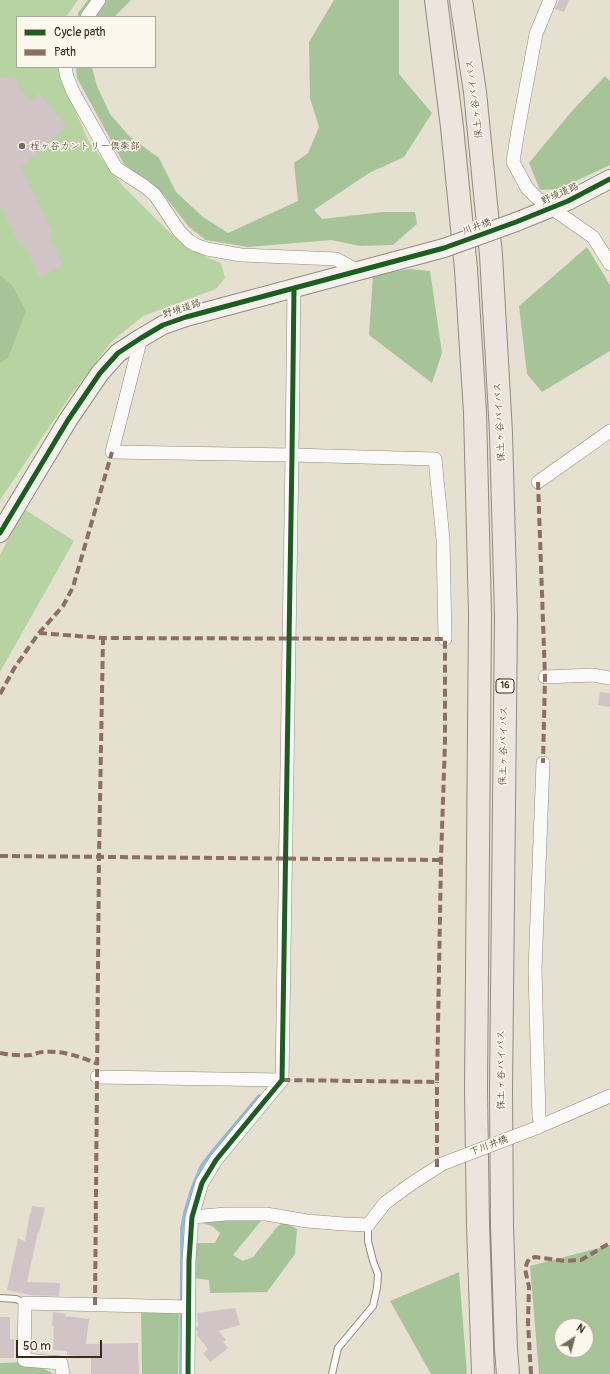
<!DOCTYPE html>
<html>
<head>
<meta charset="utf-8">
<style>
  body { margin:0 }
  #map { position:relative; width:610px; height:1374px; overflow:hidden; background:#e5e0cf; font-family:Pangolin,sans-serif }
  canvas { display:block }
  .legend { position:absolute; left:16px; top:16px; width:140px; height:52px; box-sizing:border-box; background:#fbf7ec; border:1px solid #aea59a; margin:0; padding:5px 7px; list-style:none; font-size:12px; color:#3b2a1e }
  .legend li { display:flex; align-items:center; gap:8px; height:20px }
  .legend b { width:20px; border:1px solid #aea59a }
  .north { position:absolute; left:554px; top:1318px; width:40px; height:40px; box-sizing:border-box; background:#fbf7ec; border:1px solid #aea59a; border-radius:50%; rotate:36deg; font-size:11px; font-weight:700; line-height:16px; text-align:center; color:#3b2a1e }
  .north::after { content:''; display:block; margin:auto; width:14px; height:18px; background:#766a5c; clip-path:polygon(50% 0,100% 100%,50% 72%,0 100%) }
  .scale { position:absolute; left:16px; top:1340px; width:86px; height:18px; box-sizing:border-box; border:2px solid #3b2a1e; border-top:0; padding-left:5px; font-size:12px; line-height:14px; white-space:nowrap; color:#3b2a1e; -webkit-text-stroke:3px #fbf7ec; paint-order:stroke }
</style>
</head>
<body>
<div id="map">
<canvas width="610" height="1374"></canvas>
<ul class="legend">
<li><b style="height:5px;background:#1b5e20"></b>Cycle path</li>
<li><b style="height:5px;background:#8d6e63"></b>Path</li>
</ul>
<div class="north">N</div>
<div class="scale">50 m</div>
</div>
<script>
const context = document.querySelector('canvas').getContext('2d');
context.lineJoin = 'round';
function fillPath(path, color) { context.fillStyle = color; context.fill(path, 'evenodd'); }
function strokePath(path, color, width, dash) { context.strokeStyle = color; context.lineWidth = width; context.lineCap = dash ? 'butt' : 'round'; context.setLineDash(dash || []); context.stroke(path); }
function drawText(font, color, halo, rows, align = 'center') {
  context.font = font + ' Pangolin,"Klee One",sans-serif'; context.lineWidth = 3; context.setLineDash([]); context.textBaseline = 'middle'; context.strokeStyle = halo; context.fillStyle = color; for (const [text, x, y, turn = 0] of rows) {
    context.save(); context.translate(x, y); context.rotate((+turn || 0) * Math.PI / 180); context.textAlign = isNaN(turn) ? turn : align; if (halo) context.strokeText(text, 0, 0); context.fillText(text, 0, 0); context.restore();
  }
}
fillPath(new Path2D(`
  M0,0H78L66,17H17V67H59L60,76L89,142L123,186L170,233L208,258L221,263L225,278L216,289L143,316L111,342L70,396L0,500Z
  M24,509L74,541L0,672V555Z`), '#b7d3a1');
fillPath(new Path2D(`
  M88,0H131L114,17H78V13Z
  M334,0H399V74L432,113L404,157L369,173L314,210L322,219L383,212H415L417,224L393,245L360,246L331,240L248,247L206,240L189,227L164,195L124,164L77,78L76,67H92L97,86L110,114L129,136L159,158L176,192L203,217L228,233L298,201L294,163L308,153L319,127L310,98L309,42Z
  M605,76L610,81V165L559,189L540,190L529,163L572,111Z
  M587,247L610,285V351L542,392L527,374L519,306Z
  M410,269L430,271L442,353L432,383L369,335L373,275Z
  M0,275L12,285L26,311L8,358L0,363Z
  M248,1213L261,1221L233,1255L243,1261L253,1257L277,1227L284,1222L297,1229L295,1254L267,1292L210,1293L209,1280L193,1278L197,1243H215L220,1233L212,1226L202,1223L201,1219Z
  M610,1245V1374H539L530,1266ZM562,1326H586V1350H562Z
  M459,1272L467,1374H431L390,1301Z
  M141,1310L179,1311L178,1374H142Z
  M31,1362L54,1374H0V1363Z`), '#a7c499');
strokePath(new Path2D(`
  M181,1374L182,1228L185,1212L193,1186L202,1165L212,1152L259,1096`), '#8ebad8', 3.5);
fillPath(new Path2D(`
  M559,0H569L564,12L555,9Z
  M16,76L17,86L30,101L39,93L66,126L21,167L52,232L48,234L63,265L39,277L24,245L21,247L0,206V78Z
  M600,692L610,693V707L598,705Z
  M32,1206L45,1208L39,1233L38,1232L27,1282L60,1283L59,1296L30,1295L7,1290L18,1239L25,1241L30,1213H31Z
  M235,1308L240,1325L219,1331L226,1340L223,1342L228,1348L210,1362L203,1353L208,1349L196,1334L198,1333L196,1328L198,1326L197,1313Z
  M53,1312L66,1314L65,1316L89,1319L86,1344L138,1343L139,1374H91V1357L67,1355V1351L53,1350L54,1326H52Z
  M0,1317H10V1340L14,1339V1358H0Z`), '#d1c4c6');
const lane = new Path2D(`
  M0,1298L16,1299L25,1303
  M332,1374L338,1348L373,1306L377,1288L378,1274L373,1261L368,1241V1225`);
const street = new Path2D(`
  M550,0L536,34L518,130L513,162L527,188L537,198L593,237L610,264
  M87,17L99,0
  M65,67L67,77L73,92L116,168L144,186L155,195L179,231L189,241L196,245L207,249L241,255L336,259L358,271
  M141,338L112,452L292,455L435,459L443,539L445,639
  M538,482L610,431
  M545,677L593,675L610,678
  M97,1077L282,1080
  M541,1125L539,1117L535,970L543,763
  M536,1128L610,1096
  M192,1217L226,1214H266L307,1221L344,1224L368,1225L385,1203L411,1184L442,1164
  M63,1374L61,1363L24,1360L25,1303L188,1307
  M188,1374L189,1260L192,1217L202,1183L216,1160L282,1080L292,455L294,288`);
const secondary = new Path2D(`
  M516,222L568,201L610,179
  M0,533L68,420L100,373L118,353L141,338L163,325L186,317L444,248`);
const highway = new Path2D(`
  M436,0L452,127L466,269L475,412L480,614L476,1089L478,1225L483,1374
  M461,0L475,92L491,255L501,433L506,617L501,1089L502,1225L506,1349L508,1374`);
strokePath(lane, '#918b81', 8);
strokePath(street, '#918b81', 14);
strokePath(secondary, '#918b81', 20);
strokePath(highway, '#918b81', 24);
strokePath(lane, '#fbfaf8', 6);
strokePath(street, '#fbfaf8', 13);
strokePath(secondary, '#f5f2ed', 18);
strokePath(highway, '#ede5dd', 22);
const streetBridge = new Path2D(`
  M442,1164L536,1128`);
const secondaryBridge = new Path2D(`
  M444,248L516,222`);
strokePath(streetBridge, '#918b81', 14, []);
strokePath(secondaryBridge, '#918b81', 20, []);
strokePath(streetBridge, '#fbfaf8', 13);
strokePath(secondaryBridge, '#f5f2ed', 18);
strokePath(new Path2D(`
  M538,482L545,677L543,763
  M39,633L103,638L445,639V742L441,860L437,1082L282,1080
  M0,694L15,667L39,633L63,606L73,587L112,452
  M0,856L441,860
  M0,1053C10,1055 21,1056 31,1055C35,1054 39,1052 43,1052C62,1050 81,1057 98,1064
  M437,1167V1082
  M95,1305L99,857L103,638
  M531,1374L528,1323L529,1287L525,1269L527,1263L529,1259L535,1257L565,1261L581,1260L610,1243`), '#8d6e63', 4, [8, 4]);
strokePath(new Path2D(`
  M0,533L68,420L100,373L118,353L141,338L163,325L186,317L444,248L516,222L568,201L610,179
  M188,1374L189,1260L192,1217L202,1183L216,1160L282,1080L292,455L294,288`), '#1b5e20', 5);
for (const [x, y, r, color] of [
  [22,146,4,"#766a5c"]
]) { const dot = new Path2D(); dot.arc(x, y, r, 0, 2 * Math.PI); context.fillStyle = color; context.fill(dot); strokePath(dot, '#fbf7ec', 1.5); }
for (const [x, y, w] of [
  [505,686,18]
]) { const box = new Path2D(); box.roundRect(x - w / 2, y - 7, w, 14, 3); context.fillStyle = '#fbf7ec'; context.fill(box); strokePath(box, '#3b2a1e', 1); }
drawText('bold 9px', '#3b2a1e', null, [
  ["16",505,686]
]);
drawText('10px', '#3b2a1e', '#fbf7ec', [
  ["保土ヶ谷バイパス",475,99,-97],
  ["野境道路",560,194,-24],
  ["川井橋",477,227,-20],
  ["野境道路",182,309,-18],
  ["保土ヶ谷バイパス",500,422,-93],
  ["保土ヶ谷バイパス",504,746,-89],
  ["保土ヶ谷バイパス",501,1070,-90],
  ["下川井橋",489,1146,-21]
]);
drawText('10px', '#3b2a1e', '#fbf7ec', [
  ["程ヶ谷カントリー倶楽部",30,146]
], 'left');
</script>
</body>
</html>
